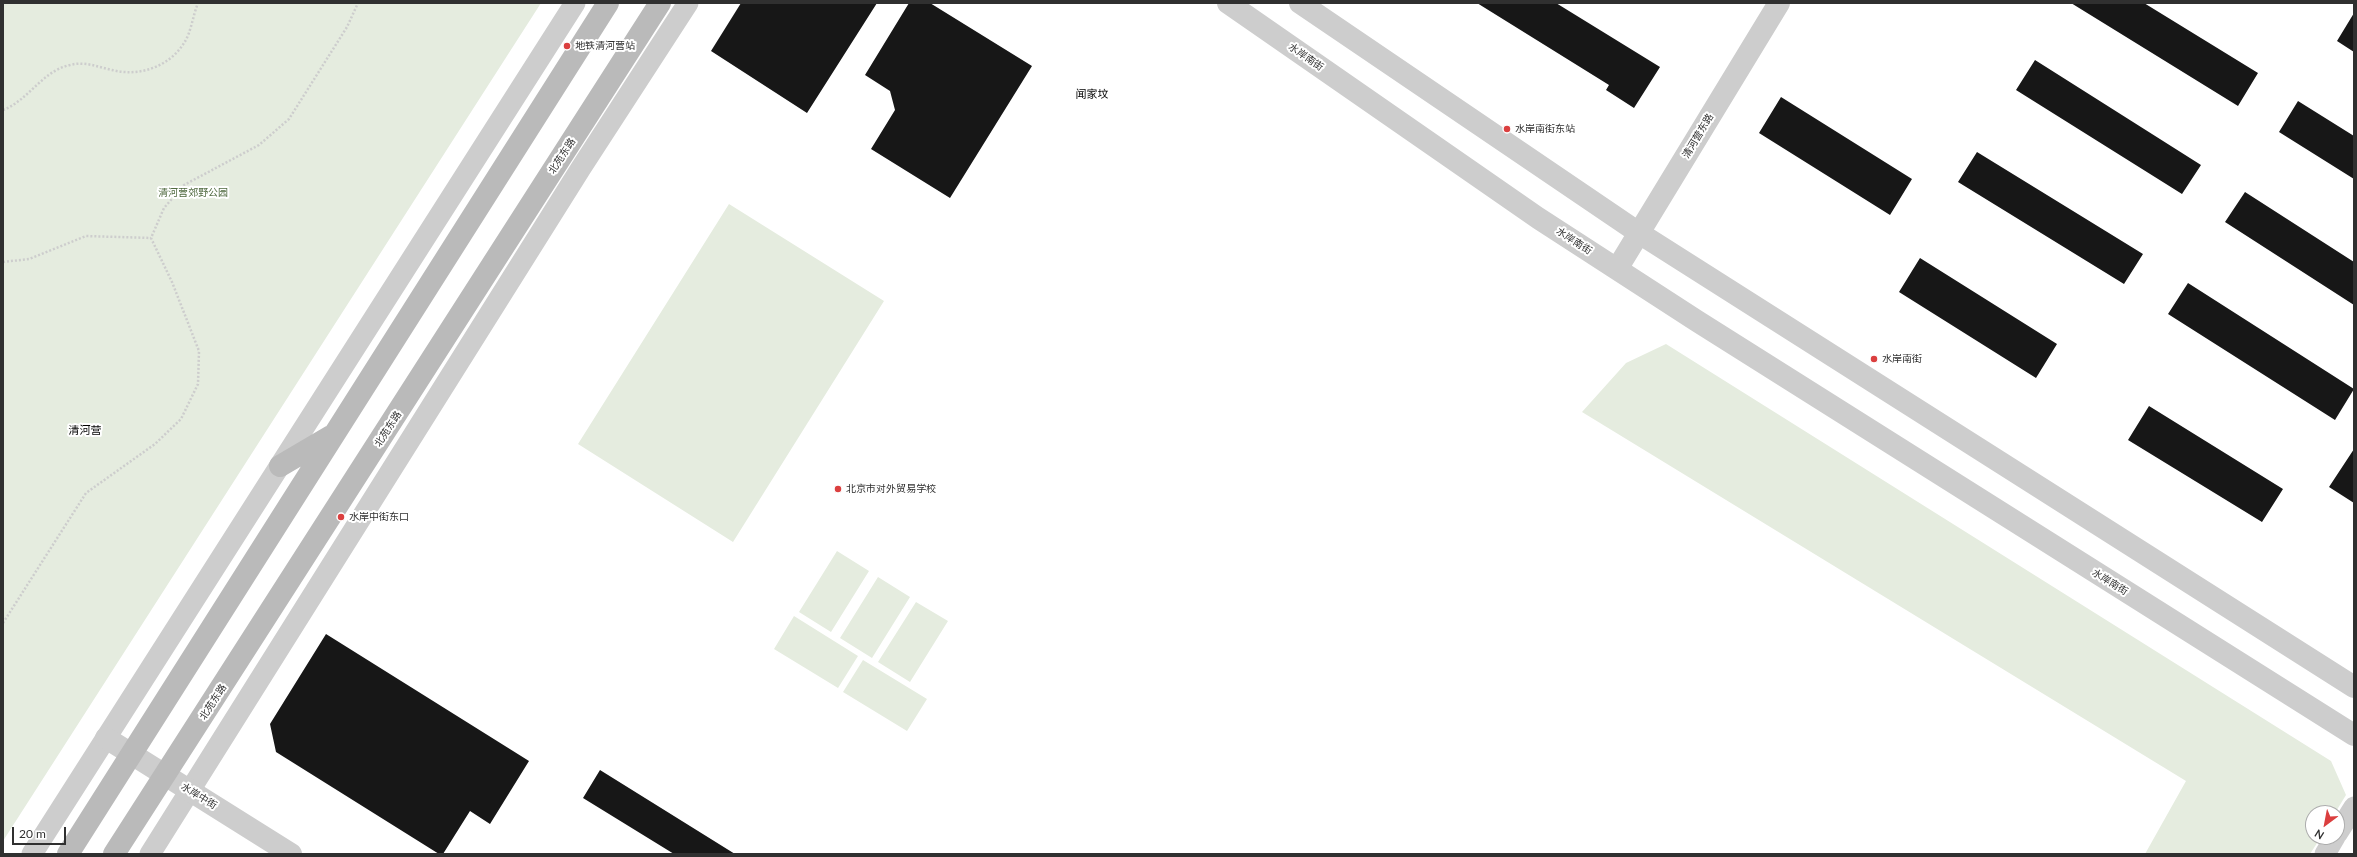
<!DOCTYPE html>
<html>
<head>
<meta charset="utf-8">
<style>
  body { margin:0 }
  #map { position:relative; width:2357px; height:857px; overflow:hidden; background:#fff; font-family:Lato,sans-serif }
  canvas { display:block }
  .frame { position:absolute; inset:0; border:4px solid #303030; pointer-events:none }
  .north { position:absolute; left:2305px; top:805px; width:40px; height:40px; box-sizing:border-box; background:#fff; border:1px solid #acacac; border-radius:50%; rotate:212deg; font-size:11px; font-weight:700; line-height:16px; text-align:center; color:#303030 }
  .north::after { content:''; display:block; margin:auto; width:14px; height:18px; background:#db3f3f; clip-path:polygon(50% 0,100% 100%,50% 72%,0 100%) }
  .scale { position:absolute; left:12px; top:827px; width:54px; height:18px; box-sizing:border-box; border:2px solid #303030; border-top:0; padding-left:5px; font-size:12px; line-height:14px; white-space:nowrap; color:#303030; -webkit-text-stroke:3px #fff; paint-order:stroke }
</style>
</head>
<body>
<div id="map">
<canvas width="2357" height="857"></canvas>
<div class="frame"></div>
<div class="north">N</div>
<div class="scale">20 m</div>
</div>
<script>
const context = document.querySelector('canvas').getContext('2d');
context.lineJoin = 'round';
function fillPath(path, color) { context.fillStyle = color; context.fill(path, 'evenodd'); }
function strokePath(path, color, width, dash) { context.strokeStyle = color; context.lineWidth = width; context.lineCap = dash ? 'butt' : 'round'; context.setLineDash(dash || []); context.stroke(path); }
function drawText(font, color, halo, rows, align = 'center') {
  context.font = font + ' Lato,"Noto Sans SC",sans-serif'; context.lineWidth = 4; context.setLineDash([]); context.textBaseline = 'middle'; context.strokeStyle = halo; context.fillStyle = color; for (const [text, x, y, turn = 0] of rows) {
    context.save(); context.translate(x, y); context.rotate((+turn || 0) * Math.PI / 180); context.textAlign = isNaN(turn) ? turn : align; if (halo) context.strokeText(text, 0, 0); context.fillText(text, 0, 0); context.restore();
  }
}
fillPath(new Path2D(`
  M3,3H541L3,841Z
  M729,204L884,301L733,542L578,444Z
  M1666,344L2331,761L2346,795L2335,813H2313V837H2321L2310,854H2145L2186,781L1582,412L1626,363Z
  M837,551L869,571L831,632L799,612Z
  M878,577L910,597L872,658L840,638Z
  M916,602L948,621L910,682L878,662Z
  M794,616L858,656L838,688L774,649Z
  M863,660L927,699L907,731L843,692Z`), '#e5ecdf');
fillPath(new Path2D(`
  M741,3H877L807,113L711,51Z
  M909,3H930L1032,66L950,198L871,149L895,110L890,91L865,75Z
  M1477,3H1556L1660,67L1634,108L1606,90L1609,85Z
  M2071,3H2144L2258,73L2238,106Z
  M2354,13V52L2337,41Z
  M2035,60L2201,165L2182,194L2016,90Z
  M1781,97L1912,179L1890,215L1759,133Z
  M2298,101L2354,136V179L2279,132Z
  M1977,152L2143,254L2124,284L1958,182Z
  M2245,192L2354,262V305L2225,222Z
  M1920,258L2057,344L2036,378L1899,292Z
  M2188,283L2354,389L2335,420L2168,314Z
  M2149,406L2283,489L2262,522L2128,440Z
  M2354,449V503L2329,487Z
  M326,634L529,761L490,824L470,811L443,854H439L276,752L270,724Z
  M600,770L735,854H674L583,798Z`), '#171717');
strokePath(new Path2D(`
  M3,110C29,100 42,71 70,65C85,61 98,67 112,70C139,77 169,67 184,43C191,33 193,15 198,3
  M3,262L29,259L86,236L151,238
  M3,623L86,493L155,444L181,419L198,384L199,351L172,282L151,238L164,208L184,185L259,145L289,119L347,27L358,3`), '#cdcdcd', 2.5, [2, 2]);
strokePath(new Path2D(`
  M2337,834L2354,807
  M32,854L575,3
  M150,854L581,168L688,3
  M2325,854L2335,837`), '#cdcdcd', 21);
strokePath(new Path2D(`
  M1228,3L1538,218L1697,321L2354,735
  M1300,3L1639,233L2354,687
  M1617,269L1779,3
  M106,738L291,854`), '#cdcdcd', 22);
strokePath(new Path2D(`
  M280,466L331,436
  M68,854L608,3
  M114,854L660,3`), '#bababa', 22);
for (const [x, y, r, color] of [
  [567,46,4,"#db3f3f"],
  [1507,129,4,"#db3f3f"],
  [1874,359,4,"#db3f3f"],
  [838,489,4,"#db3f3f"],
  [341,517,4,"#db3f3f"]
]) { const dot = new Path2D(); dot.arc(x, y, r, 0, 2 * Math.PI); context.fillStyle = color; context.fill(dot); strokePath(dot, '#fff', 1.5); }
drawText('10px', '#303030', '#fff', [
  ["地铁清河营站",575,46],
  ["水岸南街东站",1515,129],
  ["水岸南街",1882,359],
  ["北京市对外贸易学校",846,489],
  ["水岸中街东口",349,517]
], 'left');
drawText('10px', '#303030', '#fff', [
  ["水岸南街",1306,57,35],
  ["清河营东路",1698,136,-59],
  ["北苑东路",562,156,-57],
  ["水岸南街",1574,241,33],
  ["北苑东路",388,429,-57],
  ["水岸南街",2110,582,32],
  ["北苑东路",213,702,-57],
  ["水岸中街",199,796,32]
]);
drawText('10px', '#506a40', '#fff', [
  ["清河营郊野公园",193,193]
]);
drawText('11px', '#000', '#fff', [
  ["闻家坟",1092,94],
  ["清河营",85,430]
]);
</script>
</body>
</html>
